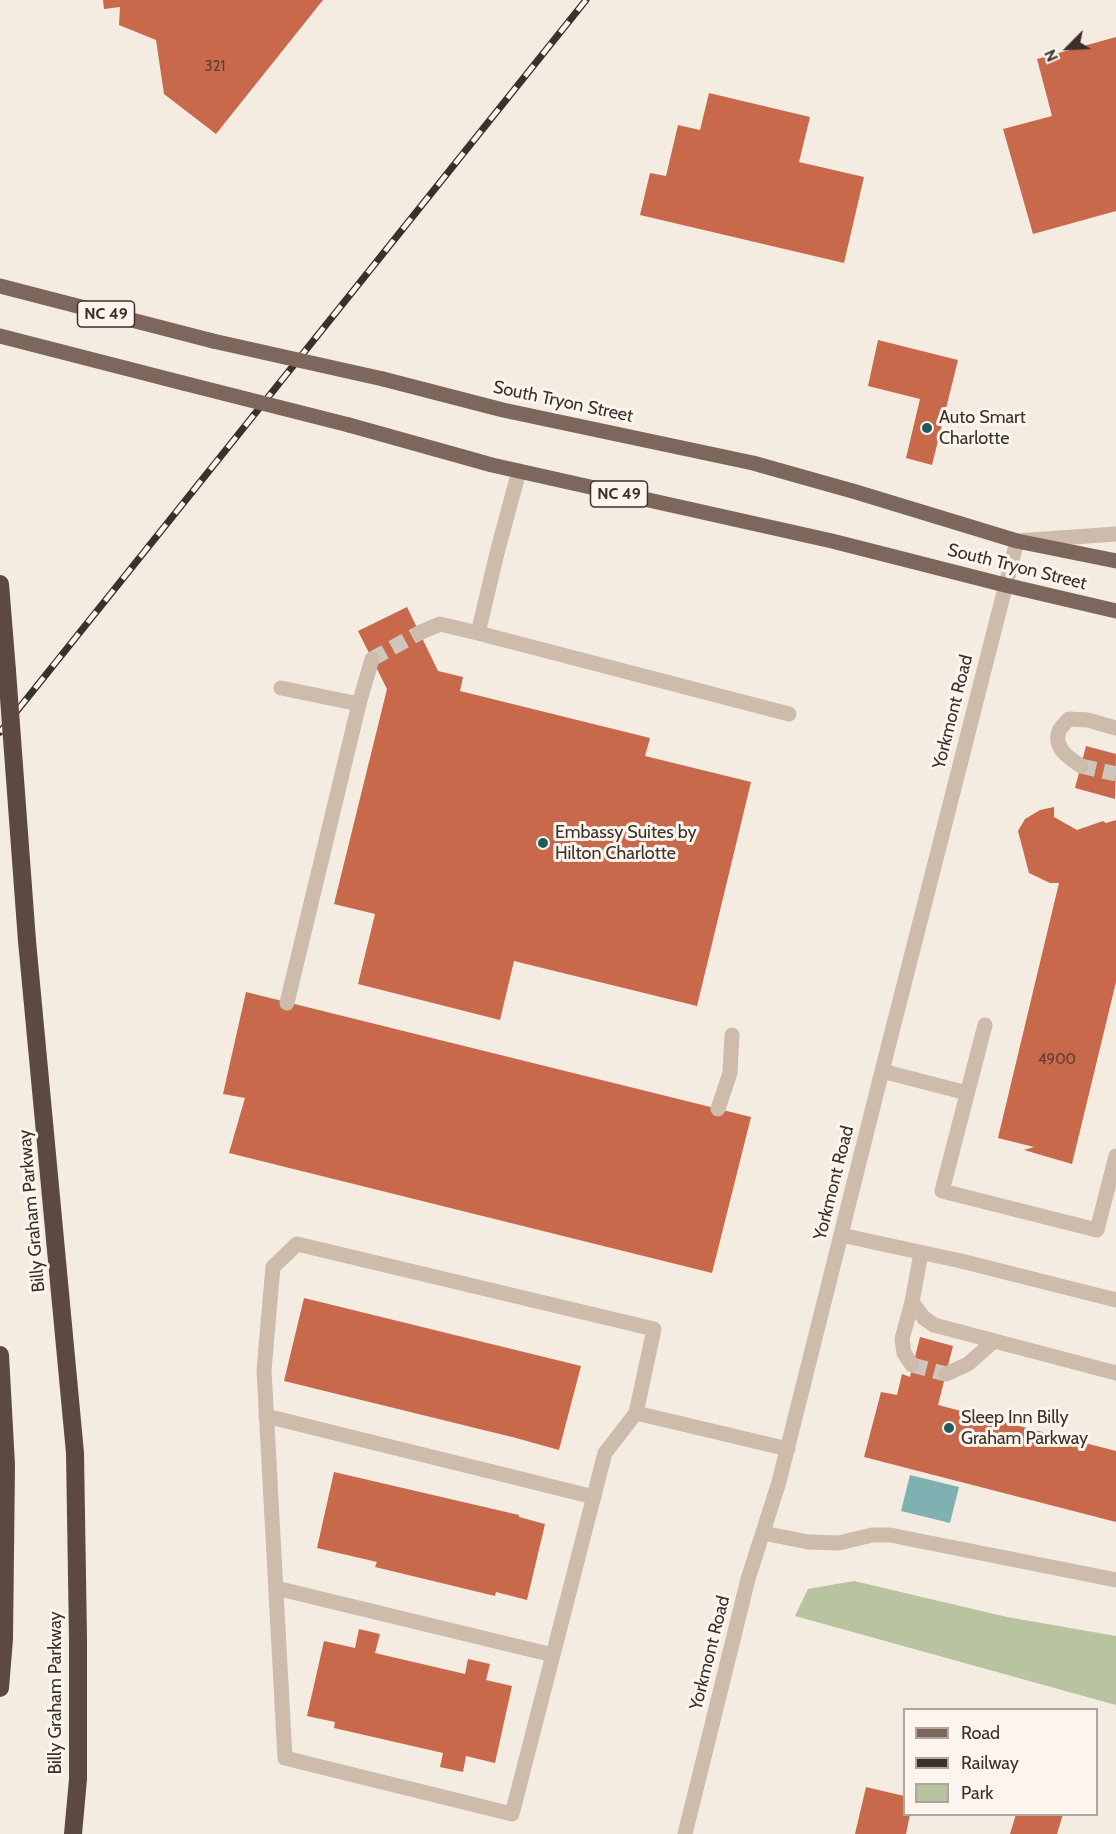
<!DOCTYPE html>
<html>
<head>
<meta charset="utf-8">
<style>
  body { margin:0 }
  #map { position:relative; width:1116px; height:1834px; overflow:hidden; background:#f4ebe1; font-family:Cabin,sans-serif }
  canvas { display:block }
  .legend { position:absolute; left:903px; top:1708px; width:195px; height:108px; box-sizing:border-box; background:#fbf5ee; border:2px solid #aea6a0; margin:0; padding:8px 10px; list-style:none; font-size:18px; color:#3b302b }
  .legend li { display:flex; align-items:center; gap:12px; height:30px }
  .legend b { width:30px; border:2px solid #aea6a0 }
  .north { position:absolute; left:1038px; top:18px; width:60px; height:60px; -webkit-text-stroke:4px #fbf5ee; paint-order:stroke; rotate:246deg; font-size:16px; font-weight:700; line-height:24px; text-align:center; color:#3b302b }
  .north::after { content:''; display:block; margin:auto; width:21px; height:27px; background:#3b302b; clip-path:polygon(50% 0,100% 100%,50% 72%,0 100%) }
</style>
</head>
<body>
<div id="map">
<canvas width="1116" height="1834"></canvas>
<ul class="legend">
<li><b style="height:8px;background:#7d675c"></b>Road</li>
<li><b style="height:8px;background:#3b302b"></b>Railway</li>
<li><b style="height:16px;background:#b8c4a0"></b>Park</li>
</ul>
<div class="north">N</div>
</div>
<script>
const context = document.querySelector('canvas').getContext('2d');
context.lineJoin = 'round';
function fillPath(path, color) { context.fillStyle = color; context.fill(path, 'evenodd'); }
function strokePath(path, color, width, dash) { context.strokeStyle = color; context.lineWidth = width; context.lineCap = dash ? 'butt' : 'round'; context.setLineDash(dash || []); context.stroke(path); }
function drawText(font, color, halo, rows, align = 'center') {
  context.font = font + ' Cabin,sans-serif'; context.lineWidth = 6; context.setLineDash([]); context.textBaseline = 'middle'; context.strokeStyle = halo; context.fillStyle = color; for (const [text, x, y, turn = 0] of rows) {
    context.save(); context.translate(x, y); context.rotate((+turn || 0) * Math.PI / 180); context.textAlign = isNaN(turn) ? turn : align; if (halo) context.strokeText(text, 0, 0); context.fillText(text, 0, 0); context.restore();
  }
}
fillPath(new Path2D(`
  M854,1581L1007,1617L1116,1636V1705L795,1616L808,1589Z`), '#b8c4a0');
fillPath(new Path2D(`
  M910,1475L959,1487L950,1523L901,1511Z`), '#7fb0b2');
fillPath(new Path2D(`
  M103,0H323L216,134L164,94L156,40L119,25L120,7L104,9Z
  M1116,37V211L1033,234L1003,129L1052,116L1037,59Z
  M709,93L810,117L799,162L864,177L844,263L640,215L650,173L666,176L678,125L700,130Z
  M878,340L958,360L932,465L906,458L920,399L868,386Z
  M407,607L438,671L463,677L460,691L650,738L645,756L751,782L697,1006L514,961L500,1020L358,984L375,914L334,904L387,689L358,631Z
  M1086,746L1116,754L1115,799L1075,788Z
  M1054,807V817L1077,830L1103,821L1106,823L1116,820V982L1072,1164L1024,1150L1034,1147L998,1138L1059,883H1050L1029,873L1018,831L1025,819L1040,810Z
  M246,992L751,1117L712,1273L229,1153L245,1098L223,1094Z
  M304,1298L581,1366L559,1450L516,1438L284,1381Z
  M920,1337L953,1346L938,1405L1116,1451V1522L864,1457L881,1392L897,1395L902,1374L910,1377Z
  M334,1472L519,1515V1517L545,1524L527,1600L496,1592L495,1596L375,1567L377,1562L317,1548Z
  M359,1629L380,1634L375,1653L465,1674L468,1659L490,1664L486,1680L512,1686L495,1763L466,1756L463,1772L440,1767L443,1753L334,1728L335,1722L307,1716L324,1641L355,1648Z
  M866,1787L904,1796V1814H910L906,1834H855Z
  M1016,1814H1063L1057,1834H1010Z`), '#c8694b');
strokePath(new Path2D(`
  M372,659L419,633
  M1081,766L1116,774
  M912,1365L946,1374`), '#cfc6bd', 15, [15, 8]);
strokePath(new Path2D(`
  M519,471L497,553L478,633L789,714
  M419,633L440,624L478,633
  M281,688L359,704L372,659
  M1081,766C1069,758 1053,748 1059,731C1061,727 1066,722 1069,719L1088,720L1116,728
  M287,1003L359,704
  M985,1025L942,1191L1097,1230L1116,1156
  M882,1071L967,1093
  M718,1109L730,1073L732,1035
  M841,1235L961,1261L1116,1300
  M921,1253L912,1302L924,1318L934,1325L1116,1373
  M912,1302L902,1339L904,1353L912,1365
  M946,1374L968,1364L994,1341
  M636,1413L605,1453L512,1814L285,1758L264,1370L273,1267L297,1244L654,1329L636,1413L788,1449
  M266,1416L594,1497
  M763,1533L808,1542L839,1543L872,1535H890L1116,1580
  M276,1588L553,1655
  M685,1834L748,1579L779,1482L882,1071L1017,541L1116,534`), '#cdbbac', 15);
strokePath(new Path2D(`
  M0,286L213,341
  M0,336L183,383
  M383,379L503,410L753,463L856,492L1017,541L1116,561
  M349,425L492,465L832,541L1005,585L1116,611`), '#7d675c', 15);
strokePath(new Path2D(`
  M0,584L7,671
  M27,941L75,1453L78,1638V1779L73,1834
  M0,1355L6,1465L4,1639L0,1688`), '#5c4a42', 18);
const rail = new Path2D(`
  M0,732L586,0`);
strokePath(rail, '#3b302b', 7);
strokePath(rail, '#fbf5ee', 4.5, [14]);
strokePath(new Path2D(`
  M213,341L383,379
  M183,383L349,425`), '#7d675c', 15);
strokePath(new Path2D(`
  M7,671L27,941`), '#5c4a42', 18);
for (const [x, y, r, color] of [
  [927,428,6,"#1f5a5e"],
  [543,843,6,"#1f5a5e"],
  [949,1428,6,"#1f5a5e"]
]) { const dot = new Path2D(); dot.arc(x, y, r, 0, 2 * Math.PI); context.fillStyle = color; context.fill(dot); strokePath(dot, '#fbf5ee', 2); }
drawText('15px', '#5e3e33', null, [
  ["321",215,67],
  ["4900",1057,1060]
]);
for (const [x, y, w] of [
  [106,314,57],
  [619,494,57]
]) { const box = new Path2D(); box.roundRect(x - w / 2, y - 13, w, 26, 4.5); context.fillStyle = '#fbf5ee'; context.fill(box); strokePath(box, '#3b302b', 1.5); }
drawText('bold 16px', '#3b302b', null, [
  ["NC 49",106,314],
  ["NC 49",619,494]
]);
drawText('18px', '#3b302b', '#fbf5ee', [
  ["South Tryon Street",563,402,12],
  ["South Tryon Street",1017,567,14],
  ["Yorkmont Road",953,712,-76],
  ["Yorkmont Road",834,1183,-76],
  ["Billy Graham Parkway",32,1211,-95],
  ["Yorkmont Road",710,1653,-76],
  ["Billy Graham Parkway",56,1693,-90]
]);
drawText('18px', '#3b302b', '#fbf5ee', [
  ["Auto Smart",939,418],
  ["Charlotte",939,439],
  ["Embassy Suites by",555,833],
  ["Hilton Charlotte",555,854],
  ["Sleep Inn Billy",961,1418],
  ["Graham Parkway",961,1439]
], 'left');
</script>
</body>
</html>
